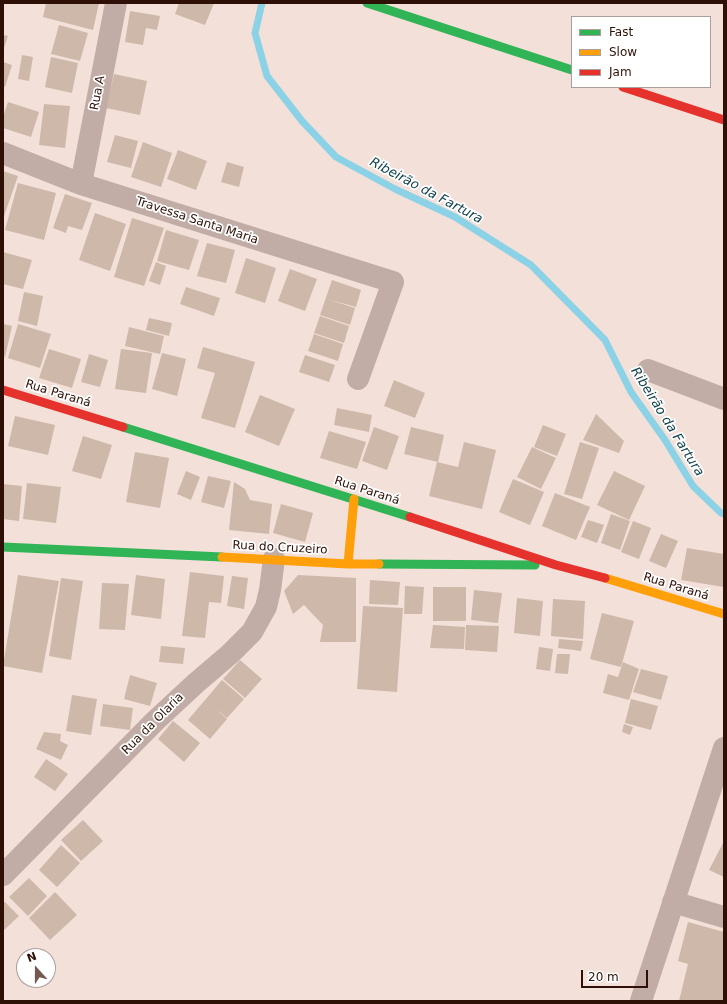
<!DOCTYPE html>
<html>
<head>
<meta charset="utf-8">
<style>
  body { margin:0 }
  #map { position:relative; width:727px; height:1004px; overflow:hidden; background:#f3e0d9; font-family:"DejaVu Sans",sans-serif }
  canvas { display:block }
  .frame { position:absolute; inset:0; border:4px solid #2f1006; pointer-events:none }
  .legend { position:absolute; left:571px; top:16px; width:140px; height:72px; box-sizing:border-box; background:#fff; border:1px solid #ac9f9b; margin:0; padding:5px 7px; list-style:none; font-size:12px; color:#2f1006 }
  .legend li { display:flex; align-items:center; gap:8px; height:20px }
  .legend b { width:20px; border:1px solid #ac9f9b }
  .north { position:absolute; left:16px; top:948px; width:40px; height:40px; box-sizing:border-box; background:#fff; border:1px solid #ac9f9b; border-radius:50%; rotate:339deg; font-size:11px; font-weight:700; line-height:16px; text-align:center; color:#2f1006 }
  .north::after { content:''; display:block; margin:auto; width:14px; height:18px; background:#745950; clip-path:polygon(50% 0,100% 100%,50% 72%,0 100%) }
  .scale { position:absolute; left:581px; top:970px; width:67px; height:18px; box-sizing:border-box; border:2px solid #2f1006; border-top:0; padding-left:5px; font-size:12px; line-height:14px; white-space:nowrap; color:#2f1006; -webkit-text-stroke:3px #fff; paint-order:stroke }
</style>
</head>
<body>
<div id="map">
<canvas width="727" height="1004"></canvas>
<div class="frame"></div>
<ul class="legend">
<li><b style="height:5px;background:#30b455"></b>Fast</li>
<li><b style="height:5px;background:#ff9f0a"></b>Slow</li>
<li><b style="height:5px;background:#e5322d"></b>Jam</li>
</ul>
<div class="north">N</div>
<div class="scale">20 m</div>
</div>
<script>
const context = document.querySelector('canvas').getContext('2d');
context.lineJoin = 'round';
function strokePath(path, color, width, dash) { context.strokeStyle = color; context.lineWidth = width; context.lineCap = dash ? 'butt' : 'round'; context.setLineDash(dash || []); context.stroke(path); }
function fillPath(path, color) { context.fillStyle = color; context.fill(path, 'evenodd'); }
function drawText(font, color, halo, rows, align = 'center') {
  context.font = font + ' "DejaVu Sans",sans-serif'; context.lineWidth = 3.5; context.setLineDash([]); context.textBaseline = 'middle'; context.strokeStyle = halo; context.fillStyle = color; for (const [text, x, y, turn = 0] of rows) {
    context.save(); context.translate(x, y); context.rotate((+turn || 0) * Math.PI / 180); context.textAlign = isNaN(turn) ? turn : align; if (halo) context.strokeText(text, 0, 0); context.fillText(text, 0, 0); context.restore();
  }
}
strokePath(new Path2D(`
  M262,3L255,33L267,76L302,121L336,157L395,189L455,217L531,265L605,340L631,392L665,440L693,486L721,513L724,514`), '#8cd2e6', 7);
fillPath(new Path2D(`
  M46,3H99L93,30L43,17Z
  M179,3H214L205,25L175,14Z
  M130,11L160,16L157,30L146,28L143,45L125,42Z
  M59,25L88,33L80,61L51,54Z
  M3,35L8,36L3,51Z
  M22,55L33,57L29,81L18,79Z
  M51,57L78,63L72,93L45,87Z
  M3,62L12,65L5,87L3,86Z
  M114,74L147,81L140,115L106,108Z
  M8,102L39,112L31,137L3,128V117Z
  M44,104L70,106L65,148L39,145Z
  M115,135L138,141L131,168L107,162Z
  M143,142L172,153L161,187L131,177Z
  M178,150L207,161L196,190L167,179Z
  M227,162L244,167L239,187L221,182Z
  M3,171L18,176L3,219Z
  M18,183L56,193L44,240L5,230Z
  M65,194L92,203L82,230L68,226L66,233L53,228Z
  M95,213L126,224L110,271L79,260Z
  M132,218L164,228L144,286L114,277Z
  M166,230L199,240L189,270L157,261Z
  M207,243L235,250L226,283L197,276Z
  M3,252L32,260L23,289L3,284Z
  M246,258L276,268L265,303L235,293Z
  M156,262L166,266L160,285L149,281Z
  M290,269L317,279L305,311L278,301Z
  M332,280L361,290L356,307L327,299L355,308L350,325L320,315Z
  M186,287L220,298L214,316L180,304Z
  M24,292L43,296L37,326L18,321Z
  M320,316L349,326L344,343L314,333Z
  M149,318L172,323L169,336L146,330Z
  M3,324L12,326L5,357L3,356Z
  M18,324L51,334L40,368L8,358Z
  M129,327L164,336L160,354L125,346Z
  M314,334L343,344L338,361L308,351Z
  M203,347L255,362L235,428L201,418L215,373L197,368Z
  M49,349L81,359L72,388L39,378Z
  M121,349L152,353L146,393L115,389Z
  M162,353L186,359L177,396L152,389Z
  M89,354L108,360L100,387L81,382Z
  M305,355L335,365L329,382L299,372Z
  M394,380L425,393L415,418L384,406Z
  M260,395L295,409L279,446L245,432Z
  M337,408L372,415L369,432L334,425Z
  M596,414L624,441L619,453L583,440Z
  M15,416L55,425L48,455L8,446Z
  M543,425L566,434L557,456L534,447Z
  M374,427L399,436L387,470L362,461Z
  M411,427L444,435L438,462L404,454Z
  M329,431L366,442L357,469L320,458Z
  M83,436L112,445L101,479L72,471Z
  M464,442L496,450L482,509L429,496L437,462L458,467Z
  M580,442L599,448L582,499L564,494Z
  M532,447L556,458L541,489L517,477Z
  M135,452L169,458L160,508L126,502Z
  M186,471L200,477L191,500L177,494Z
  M614,471L645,486L629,520L597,505Z
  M208,476L231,481L224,508L201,502Z
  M513,479L544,492L530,525L499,512Z
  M234,482L245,489L250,500L272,504L269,534L229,530Z
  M27,483L61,487L56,523L23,519Z
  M3,484L22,486L19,521L3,519Z
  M555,493L590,507L576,540L542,526Z
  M281,504L313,513L305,542L273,533Z
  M611,514L630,521L620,550L601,543Z
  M588,520L604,525L597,543L581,537Z
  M633,521L651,528L639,559L621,552Z
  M661,534L678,541L666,568L649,561Z
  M687,548L724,554V587L681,580Z
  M190,572L224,576L221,603L209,602L205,638L182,636Z
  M18,575L59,581L42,673L3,666Z
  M136,575L165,579L161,619L131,615Z
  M298,575L356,578V642H320L323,625L304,605L293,614L284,591Z
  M232,576L248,578L244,609L227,606Z
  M61,578L83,581L71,660L49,656Z
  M370,580L400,582L398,605L369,604Z
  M102,583L129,584L125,630L99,629Z
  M405,586L424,587L422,614H404Z
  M433,587H466V621H433Z
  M474,590L502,593L498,623L471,620Z
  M517,598L543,601L540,636L514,633Z
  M553,599L585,601L583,639L551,636Z
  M363,606L403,608L397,692L357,689Z
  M602,613L634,621L621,667L590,659Z
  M433,625L465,627L464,649L430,648Z
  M466,625L499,626L497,652L465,650Z
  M559,639L583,641L581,651L558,648Z
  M161,646L185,648L183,664L159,662Z
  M539,647L553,649L550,671L536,669Z
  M557,654H570L568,674L555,673Z
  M240,660L262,679L245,698L223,679Z
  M623,662L639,669L629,700L603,693L608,674L618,677Z
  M641,669L668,676L661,700L633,692Z
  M130,675L157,683L150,706L124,699Z
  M222,680L244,699L227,718L216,709L227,719L210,739L188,720Z
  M72,695L97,699L91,735L66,731Z
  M631,699L658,706L651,730L625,723Z
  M103,704L133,708L130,730L100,726Z
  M173,721L200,743L184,762L158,739Z
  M624,724L633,727L630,735L622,732Z
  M44,732L61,734L60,741L68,745L61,760L36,749Z
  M46,759L68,774L55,791L34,777Z
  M83,820L103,841L81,861L61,840Z
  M723,843L724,844V877L709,870Z
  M61,845L80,863L57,887L39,870Z
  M29,878L47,896L28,916L9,897Z
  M55,892L77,915L50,940L29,918Z
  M5,902L19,916L3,931V903Z
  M688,922L724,932V1001H679L688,964L678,961Z`), '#ceb8aa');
strokePath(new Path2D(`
  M3,153L81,184L393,282L358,379
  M81,184L116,3
  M648,370L724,399
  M3,875L155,721L196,683L230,654L252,632L266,607L270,590L274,559
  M673,902L724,917
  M641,1001L724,748`), '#c1ada6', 22);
strokePath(new Path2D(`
  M367,3L572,70
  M123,427L410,517
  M3,547L222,557
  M379,564L535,565`), '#30b455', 9);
strokePath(new Path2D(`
  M222,557L348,564H379
  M348,564L354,499
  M605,578L724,614`), '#ff9f0a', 9);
strokePath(new Path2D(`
  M623,87L724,120
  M3,390L123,427
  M410,517L556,565L605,578`), '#e5322d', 9);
drawText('12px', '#2f1006', '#fff', [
  ["Rua A",98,93,-79],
  ["Travessa Santa Maria",197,221,18],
  ["Rua Paraná",58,394,17],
  ["Rua Paraná",367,491,18],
  ["Rua do Cruzeiro",280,548,3],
  ["Rua Paraná",676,587,17],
  ["Rua da Olaria",153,724,-45]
]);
drawText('italic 13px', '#10414e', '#fff', [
  ["Ribeirão da Fartura",426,191,28],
  ["Ribeirão da Fartura",667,422,58]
]);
</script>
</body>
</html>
